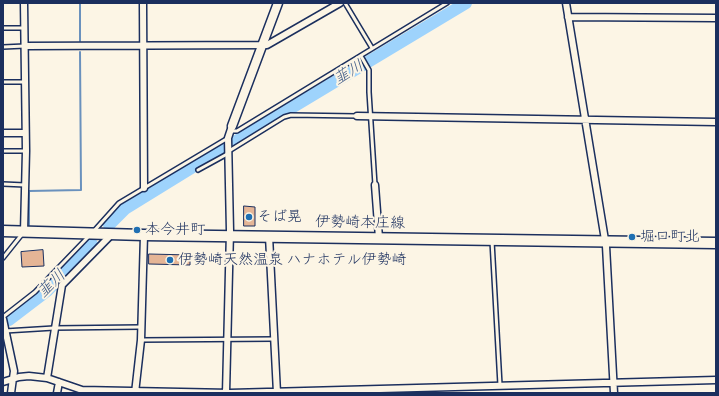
<!DOCTYPE html>
<html>
<head>
<meta charset="utf-8">
<style>
  body { margin:0 }
  #map { position:relative; width:719px; height:396px; overflow:hidden; background:#fcf5e5; font-family:Itim,sans-serif }
  canvas { display:block }
  .frame { position:absolute; inset:0; border:4px solid #1b2f5e; pointer-events:none }
</style>
</head>
<body>
<div id="map">
<canvas width="719" height="396"></canvas>
<div class="frame"></div>
</div>
<script>
const context = document.querySelector('canvas').getContext('2d');
context.lineJoin = 'round';
function strokePath(path, color, width, dash) { context.strokeStyle = color; context.lineWidth = width; context.lineCap = dash ? 'butt' : 'round'; context.setLineDash(dash || []); context.stroke(path); }
function fillPath(path, color) { context.fillStyle = color; context.fill(path, 'evenodd'); }
function drawText(font, color, halo, rows, align = 'center') {
  context.font = font + ' Itim,"Klee One",sans-serif'; context.lineWidth = 4; context.setLineDash([]); context.textBaseline = 'middle'; context.strokeStyle = halo; context.fillStyle = color; for (const [text, x, y, turn = 0] of rows) {
    context.save(); context.translate(x, y); context.rotate((+turn || 0) * Math.PI / 180); context.textAlign = isNaN(turn) ? turn : align; if (halo) context.strokeText(text, 0, 0); context.fillText(text, 0, 0); context.restore();
  }
}
strokePath(new Path2D(`
  M80,3V41
  M29,225V191L81,190L80,52`), '#6a91bd', 2);
strokePath(new Path2D(`
  M233,143L466,3
  M109,225L125,209L224,148
  M9,320L47,291L92,244`), '#9ed3fc', 12);
const building = new Path2D(`
  M244,206L255,207V226H244Z
  M43,250L44,266L22,267L21,252Z
  M149,254L190,255V265L149,264Z`);
fillPath(building, '#e5b596');
strokePath(building, '#1b2f5e', 1);
const service = new Path2D(`
  M345,3L372,48
  M3,28H24
  M3,47L25,46
  M361,56L369,70V92L375,185
  M3,82H25
  M231,131H237L447,3
  M3,151H25
  M229,151L284,117L291,115L357,116
  M198,170L229,153
  M3,184L25,185
  M93,232L119,203L228,138
  M492,241L500,385
  M3,258L23,233
  M3,317L35,292L89,236
  M5,331L54,328L141,327
  M141,340L274,339`);
const minor = new Path2D(`
  M143,3L144,188
  M566,3L606,246L614,393
  M568,17L716,18
  M25,46L267,45L340,3
  M357,116L716,122
  M3,133H25
  M375,185L379,238
  M24,232L26,151L24,3
  M269,236L277,393
  M3,319L14,371L11,393
  M47,378L62,285L112,234
  M3,382L19,377L29,376L47,378L82,390L230,393L716,380
  M57,393L59,382
  M135,393L141,340L144,235
  M226,393L230,231L228,138L232,126`);
const tertiary = new Path2D(`
  M232,126L278,3`);
const primary = new Path2D(`
  M3,231L144,235L716,243`);
strokePath(service, '#1b2f5e', 6);
strokePath(minor, '#1b2f5e', 9);
strokePath(tertiary, '#1b2f5e', 11);
strokePath(primary, '#1b2f5e', 13);
strokePath(service, '#fcf5e5', 3);
strokePath(minor, '#fcf5e5', 6);
strokePath(tertiary, '#fcf5e5', 8);
strokePath(primary, '#fcf5e5', 10);
for (const [x, y, r, color] of [
  [249,217,4,"#1f6fb2"],
  [137,230,4,"#1f6fb2"],
  [632,237,4,"#1f6fb2"],
  [170,260,4,"#1f6fb2"]
]) { const dot = new Path2D(); dot.arc(x, y, r, 0, 2 * Math.PI); context.fillStyle = color; context.fill(dot); strokePath(dot, '#fcf5e5', 1.5); }
drawText('15px', '#1b2f5e', '#fcf5e5', [
  ["そば晃",257,217],
  ["本今井町",145,230],
  ["堀口町北",640,237],
  ["伊勢崎天然温泉 ハナホテル伊勢崎",178,260]
], 'left');
drawText('15px', '#1b2f5e', '#fcf5e5', [
  ["伊勢崎本庄線",360,223,1]
]);
drawText('italic 16px', '#3c5886', '#fcf5e5', [
  ["韮川",349,73,-31],
  ["韮川",52,284,-44]
]);
</script>
</body>
</html>
